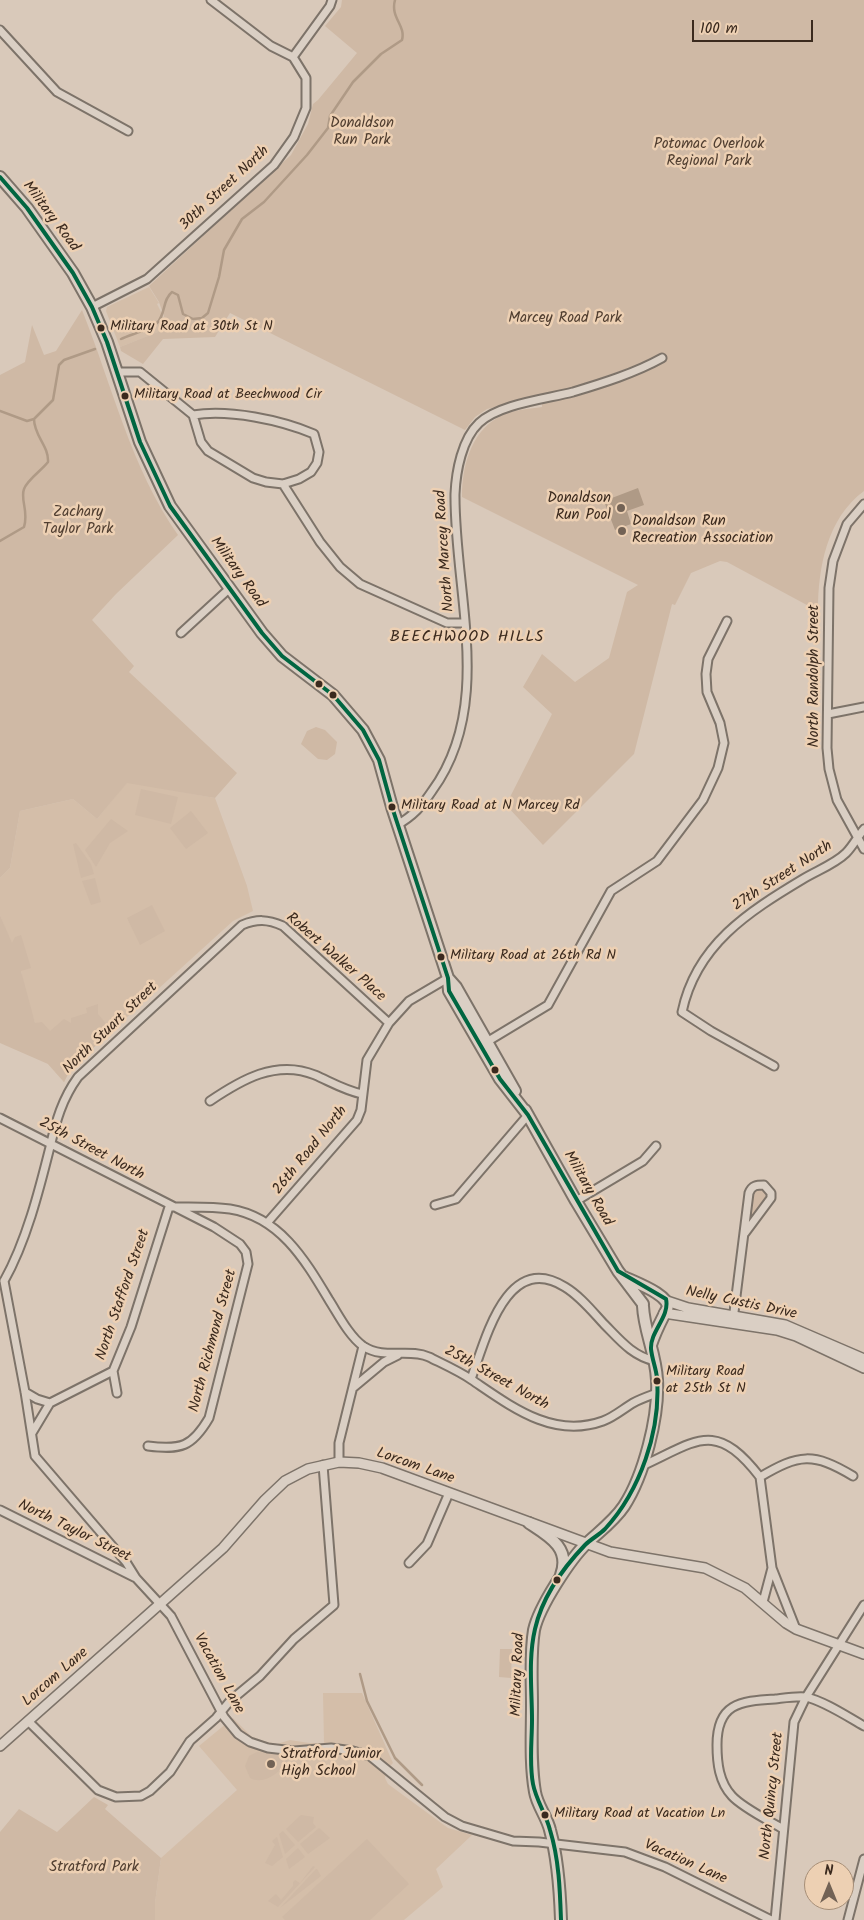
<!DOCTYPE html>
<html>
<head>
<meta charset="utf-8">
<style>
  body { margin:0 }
  #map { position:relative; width:864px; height:1920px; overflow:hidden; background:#d9c9ba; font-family:Kalam,sans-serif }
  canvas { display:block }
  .north { position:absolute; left:804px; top:1860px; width:50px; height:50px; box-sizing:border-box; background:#edd0b3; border:1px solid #a68e77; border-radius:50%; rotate:0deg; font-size:14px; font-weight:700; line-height:20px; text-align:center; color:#3b2a1e }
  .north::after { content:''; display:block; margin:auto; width:18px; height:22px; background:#726255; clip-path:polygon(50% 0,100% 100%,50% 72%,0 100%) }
  .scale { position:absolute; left:692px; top:20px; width:121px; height:22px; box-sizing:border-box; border:2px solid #3b2a1e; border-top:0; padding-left:6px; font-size:15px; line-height:18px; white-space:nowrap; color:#3b2a1e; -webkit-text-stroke:4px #edd0b3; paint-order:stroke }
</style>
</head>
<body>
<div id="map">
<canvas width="864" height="1920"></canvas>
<div class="north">N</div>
<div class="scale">100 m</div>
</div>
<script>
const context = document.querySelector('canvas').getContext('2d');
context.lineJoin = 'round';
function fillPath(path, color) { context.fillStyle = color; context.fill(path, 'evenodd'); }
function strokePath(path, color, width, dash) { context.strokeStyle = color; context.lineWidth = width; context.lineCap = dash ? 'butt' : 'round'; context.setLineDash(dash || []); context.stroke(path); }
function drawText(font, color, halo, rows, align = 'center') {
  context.font = font + ' Kalam,sans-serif'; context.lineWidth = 5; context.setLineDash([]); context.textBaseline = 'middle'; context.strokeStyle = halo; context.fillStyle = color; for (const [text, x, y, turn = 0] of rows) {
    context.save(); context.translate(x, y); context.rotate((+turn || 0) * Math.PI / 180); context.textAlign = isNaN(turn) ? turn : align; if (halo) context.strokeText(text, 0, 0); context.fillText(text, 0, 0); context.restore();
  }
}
fillPath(new Path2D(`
  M149,287L159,303L157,304L169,328L120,347L106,311L107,307Z
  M127,782L215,798L247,886L253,911L233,921L71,1068L64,1082L48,1064L25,992L21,971L0,915V878L10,868L20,811L73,799L97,819Z
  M323,1693H362L393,1763L387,1769L385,1778L388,1784L448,1828L472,1835L436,1869L443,1887L404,1920H155V1903L161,1858L237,1790L199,1746L233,1718L251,1736L263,1741L277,1744L290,1740L309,1743H324Z`), '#d4bea9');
fillPath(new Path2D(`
  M342,0H864V491C827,518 818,568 818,611L727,562L720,561L691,573L675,605L672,604L669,616L634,754L543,845L506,805L552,714L523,687L542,654L575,682L609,658L627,592L638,585L462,497C462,468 470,434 497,418C509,410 528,409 542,407V403L664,362L659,357L573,388L487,409L475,417L465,430L230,313L215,337L163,339L143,364L121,351L120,347L168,328L159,302L149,286L291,155L308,124L313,104L318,100L357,53L325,26L341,7Z
  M82,310C112,385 131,468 178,535L116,594L92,620L134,666L129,672L237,773L215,798L127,783L97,819L73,799L20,811L10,868L0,878V375L25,362L32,325L44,355L56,351Z
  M316,727L325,730L337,742L335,754L327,760L318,759L301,744L307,731Z
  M141,789L178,797L171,824L135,815Z
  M191,811L208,833L186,849L170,828Z
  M111,819L128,831L110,843L96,867L85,850Z
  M76,843L91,864L94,874L81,878L73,844Z
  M95,878L101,902L91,905L82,881Z
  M152,905L165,931L140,945L127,918Z
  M0,915L12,943L15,937L21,935L31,968L21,971L35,1023L42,1022L50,1031L64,1019L71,1023V1018L87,1013L86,1008L98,1004V1014L112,1031L71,1068L64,1082L48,1064L0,1043Z
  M758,1189L765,1191L766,1199L751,1217L753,1193Z
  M500,1649H512L511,1678L499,1677Z
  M257,1752L286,1753L290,1757C282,1771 265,1786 250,1778L245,1766L249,1756Z
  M94,1797L108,1805L105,1809L161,1858L155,1903V1920H0V1832L19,1809L57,1832Z
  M301,1815L314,1817L313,1823L316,1827L298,1842L286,1829Z
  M319,1828L330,1838L308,1854L300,1844Z
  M283,1831L295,1845L285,1854L279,1834Z
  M277,1837L283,1857L272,1866L265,1863L275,1845L272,1841Z
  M367,1839L409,1884L370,1920H285L282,1917Z
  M298,1848L305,1857L289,1869L286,1859Z
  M313,1866L315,1867L278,1907L268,1901L276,1894L281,1900L293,1886V1882L295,1880L300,1883Z
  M317,1869L321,1876L280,1908L316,1869Z`), '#cfb9a5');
fillPath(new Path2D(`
  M638,488L644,505L627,511L631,524L615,530L604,501Z`), '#af9a86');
strokePath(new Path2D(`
  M121,339C129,335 152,329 157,323C166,314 162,300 172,292L178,295L183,314L193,319L202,318L208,313L219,277L224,250L242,219L264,202L307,155L328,128L330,116L353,82L381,54L402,40C406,25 390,18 395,0
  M0,411L27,421L34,419L53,400L59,365L64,360L95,349
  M0,541L24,527C29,511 20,500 24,489C27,480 42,470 48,462C49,446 34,436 34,419
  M360,1674L367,1701L395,1758L422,1785`), '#af9a86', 2.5);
const minor = new Path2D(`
  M211,0L271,46L293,57
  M0,30L57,92L128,131
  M293,57L330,6L332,0
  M92,307L147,279L274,165L294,137L306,108V78L293,57
  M118,372H140L193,415C229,409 281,420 314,434L319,452L317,463L311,472L299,479L283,484L266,482L253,478L208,451L201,442L193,415
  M283,484L320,542L340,567L360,584L447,623H465
  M864,504L847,524L833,561L829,588L827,748L829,769L837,800L864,849
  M181,633L230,588
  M828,714L864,707
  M397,825C413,816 422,806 432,791C495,705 454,592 455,494C456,471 462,439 479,423C499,404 546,399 573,392C603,383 635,373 662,358
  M485,1043L548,1005L611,891L657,861L703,800L718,768L724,743L720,723L707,692L706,674L708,659L727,621
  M774,1066L711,1031L682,1012C696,945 748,912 803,879C816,871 835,864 846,853C853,846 858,836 864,829
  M210,1101C241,1080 276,1059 315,1075C331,1082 344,1090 362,1094
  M0,1118L214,1227L240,1244L246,1252L248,1264L209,1418C192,1447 181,1450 148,1446
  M576,1201L643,1161L656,1146
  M435,1205L456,1199L528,1115
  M267,1223L357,1120L361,1110L367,1060L389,1023L409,1001L448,978
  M4,1281L25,1392L35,1456L126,1562L136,1578L171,1616L224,1717L238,1734L250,1742L268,1748L294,1751L331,1748L353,1751L370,1756L445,1817L462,1826L513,1841L539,1842L625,1852L665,1867L771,1920
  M4,1281C26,1242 39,1191 50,1147C56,1121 62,1099 78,1077L242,925C257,919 267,919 283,926L389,1023
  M733,1320L749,1193C752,1185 757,1185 764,1185L771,1193V1198L745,1233
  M471,1379C485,1342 506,1250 565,1287C580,1296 592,1311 604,1324C619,1339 632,1356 655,1361
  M354,1387L384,1362L398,1355
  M25,1392L37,1399L50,1403
  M117,1393L113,1371L131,1327L169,1207C189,1207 211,1206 230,1209C280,1217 305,1260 329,1300C338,1314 349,1336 363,1346C384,1360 409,1348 429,1357C443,1364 459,1371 472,1380C512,1407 553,1439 603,1421C614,1417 623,1409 633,1403C640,1399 649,1396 657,1393
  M32,1433L50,1403L113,1371
  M339,1462V1443L363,1346
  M642,1466C697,1441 715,1419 760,1477
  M760,1477L772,1568L796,1629
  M760,1477C799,1454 813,1452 853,1476
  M0,1510L134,1577
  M409,1563L427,1544L449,1493
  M763,1602L772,1568
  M28,1721L98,1790L116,1797L141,1796L150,1791L170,1772L190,1741L216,1718L230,1701L260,1676L294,1639L334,1605L323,1465
  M783,1829C768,1820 743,1808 732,1796C719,1782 717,1763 717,1745C717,1704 739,1701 775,1699C784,1698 796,1696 806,1697C824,1701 848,1717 864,1726
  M775,1920L794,1722L806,1697L864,1605
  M848,1920L864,1859`);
const tertiary = new Path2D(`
  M667,1301L688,1308L785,1325L864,1359
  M664,1313L777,1330L796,1336L864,1368
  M0,1746L223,1548L265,1500L285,1481L308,1469L339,1462L359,1463L382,1468L610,1552L705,1568L745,1588L786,1623L796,1629L864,1654`);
const secondary = new Path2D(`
  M0,177L27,208L73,273L92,307L107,342L140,442L170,506L262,633L282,656L333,695L363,730L379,760L392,807L448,978L449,991L500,1079L528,1115
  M448,978L456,987L515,1091
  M525,1110L576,1201L618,1271L643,1304
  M624,1277C634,1282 673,1296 667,1309C661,1321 655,1332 651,1345
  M529,1523C549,1536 571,1548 561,1575
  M561,1920C560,1890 558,1859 550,1830C547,1817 537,1805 535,1792C530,1763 532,1734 532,1705C532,1680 530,1654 534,1630C539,1607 570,1559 587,1543C600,1531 614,1521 624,1506C644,1475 659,1417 657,1380C656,1354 644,1331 643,1306`);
strokePath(minor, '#7d7369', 11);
strokePath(tertiary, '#7d7369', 12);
strokePath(secondary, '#7d7369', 14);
strokePath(minor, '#dacfc4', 7);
strokePath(tertiary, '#dacfc4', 9);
strokePath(secondary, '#dacfc4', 10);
strokePath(new Path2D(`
  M0,177L27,208L73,273L92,307L107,342L140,442L170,506L262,633L282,656L333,695L363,730L379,760L392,807L448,978L449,991L500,1079L528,1115L618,1271L666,1299C670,1317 650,1331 651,1349C652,1359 656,1368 657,1378C661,1431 640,1491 605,1529C599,1535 591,1539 585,1545C563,1568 542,1598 535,1629C528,1659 532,1690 532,1720C532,1741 529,1763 533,1784C536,1800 546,1814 550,1830C559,1859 560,1890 561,1920`), '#006641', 4);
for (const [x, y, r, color] of [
  [101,328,4.5,"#3b2a1e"],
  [125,396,4.5,"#3b2a1e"],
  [621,508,5,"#726255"],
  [622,531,5,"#726255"],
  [319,684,4.5,"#3b2a1e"],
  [333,695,4.5,"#3b2a1e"],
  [392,807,4.5,"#3b2a1e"],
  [441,957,4.5,"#3b2a1e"],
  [495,1070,4.5,"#3b2a1e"],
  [657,1381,4.5,"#3b2a1e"],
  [557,1580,4.5,"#3b2a1e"],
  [271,1764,5,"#726255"],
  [545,1815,4.5,"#3b2a1e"]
]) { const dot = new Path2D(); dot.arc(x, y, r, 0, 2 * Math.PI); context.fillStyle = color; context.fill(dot); strokePath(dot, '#edd0b3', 2); }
drawText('14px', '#3b2a1e', '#edd0b3', [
  ["Military Road at 30th St N",110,328],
  ["Military Road at Beechwood Cir",134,396],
  ["Military Road at N Marcey Rd",401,807],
  ["Military Road at 26th Rd N",450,957],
  ["Military Road",666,1373],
  ["at 25th St N",666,1390],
  ["Military Road at Vacation Ln",554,1815]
], 'left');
drawText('15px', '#503e30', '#edd0b3', [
  ["Donaldson",362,124],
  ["Run Park",362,141],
  ["Potomac Overlook",709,145],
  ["Regional Park",709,162],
  ["Marcey Road Park",565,319],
  ["Zachary",78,513],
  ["Taylor Park",78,530],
  ["Stratford Park",94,1868]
]);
drawText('15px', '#3b2a1e', '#edd0b3', [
  ["30th Street North",225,189,-43],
  ["Military Road",50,217,53],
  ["North Marcey Road",446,551,-94],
  ["Military Road",237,573,54],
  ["North Randolph Street",815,676,-90],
  ["27th Street North",783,877,-33],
  ["Robert Walker Place",335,958,41],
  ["North Stuart Street",111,1029,-44],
  ["25th Street North",91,1150,28],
  ["26th Road North",311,1151,-51],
  ["Military Road",587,1189,60],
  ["North Stafford Street",124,1295,-71],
  ["Nelly Custis Drive",741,1304,12],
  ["North Richmond Street",214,1341,-75],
  ["25th Street North",496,1379,29],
  ["Lorcom Lane",415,1467,19],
  ["North Taylor Street",74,1532,26],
  ["Vacation Lane",218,1674,61],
  ["Military Road",519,1675,-88],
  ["Lorcom Lane",56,1678,-41],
  ["North Quincy Street",773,1796,-84],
  ["Vacation Lane",685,1863,24]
]);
drawText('15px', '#3b2a1e', '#edd0b3', [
  ["Donaldson",611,499,"right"],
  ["Run Pool",611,516,"right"],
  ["Donaldson Run",632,522],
  ["Recreation Association",632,539],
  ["Stratford Junior",281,1755],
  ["High School",281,1772]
], 'left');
context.letterSpacing = '1px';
drawText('16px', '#3b2a1e', '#edd0b3', [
  ["BEECHWOOD HILLS",467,638]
]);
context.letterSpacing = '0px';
</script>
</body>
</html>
